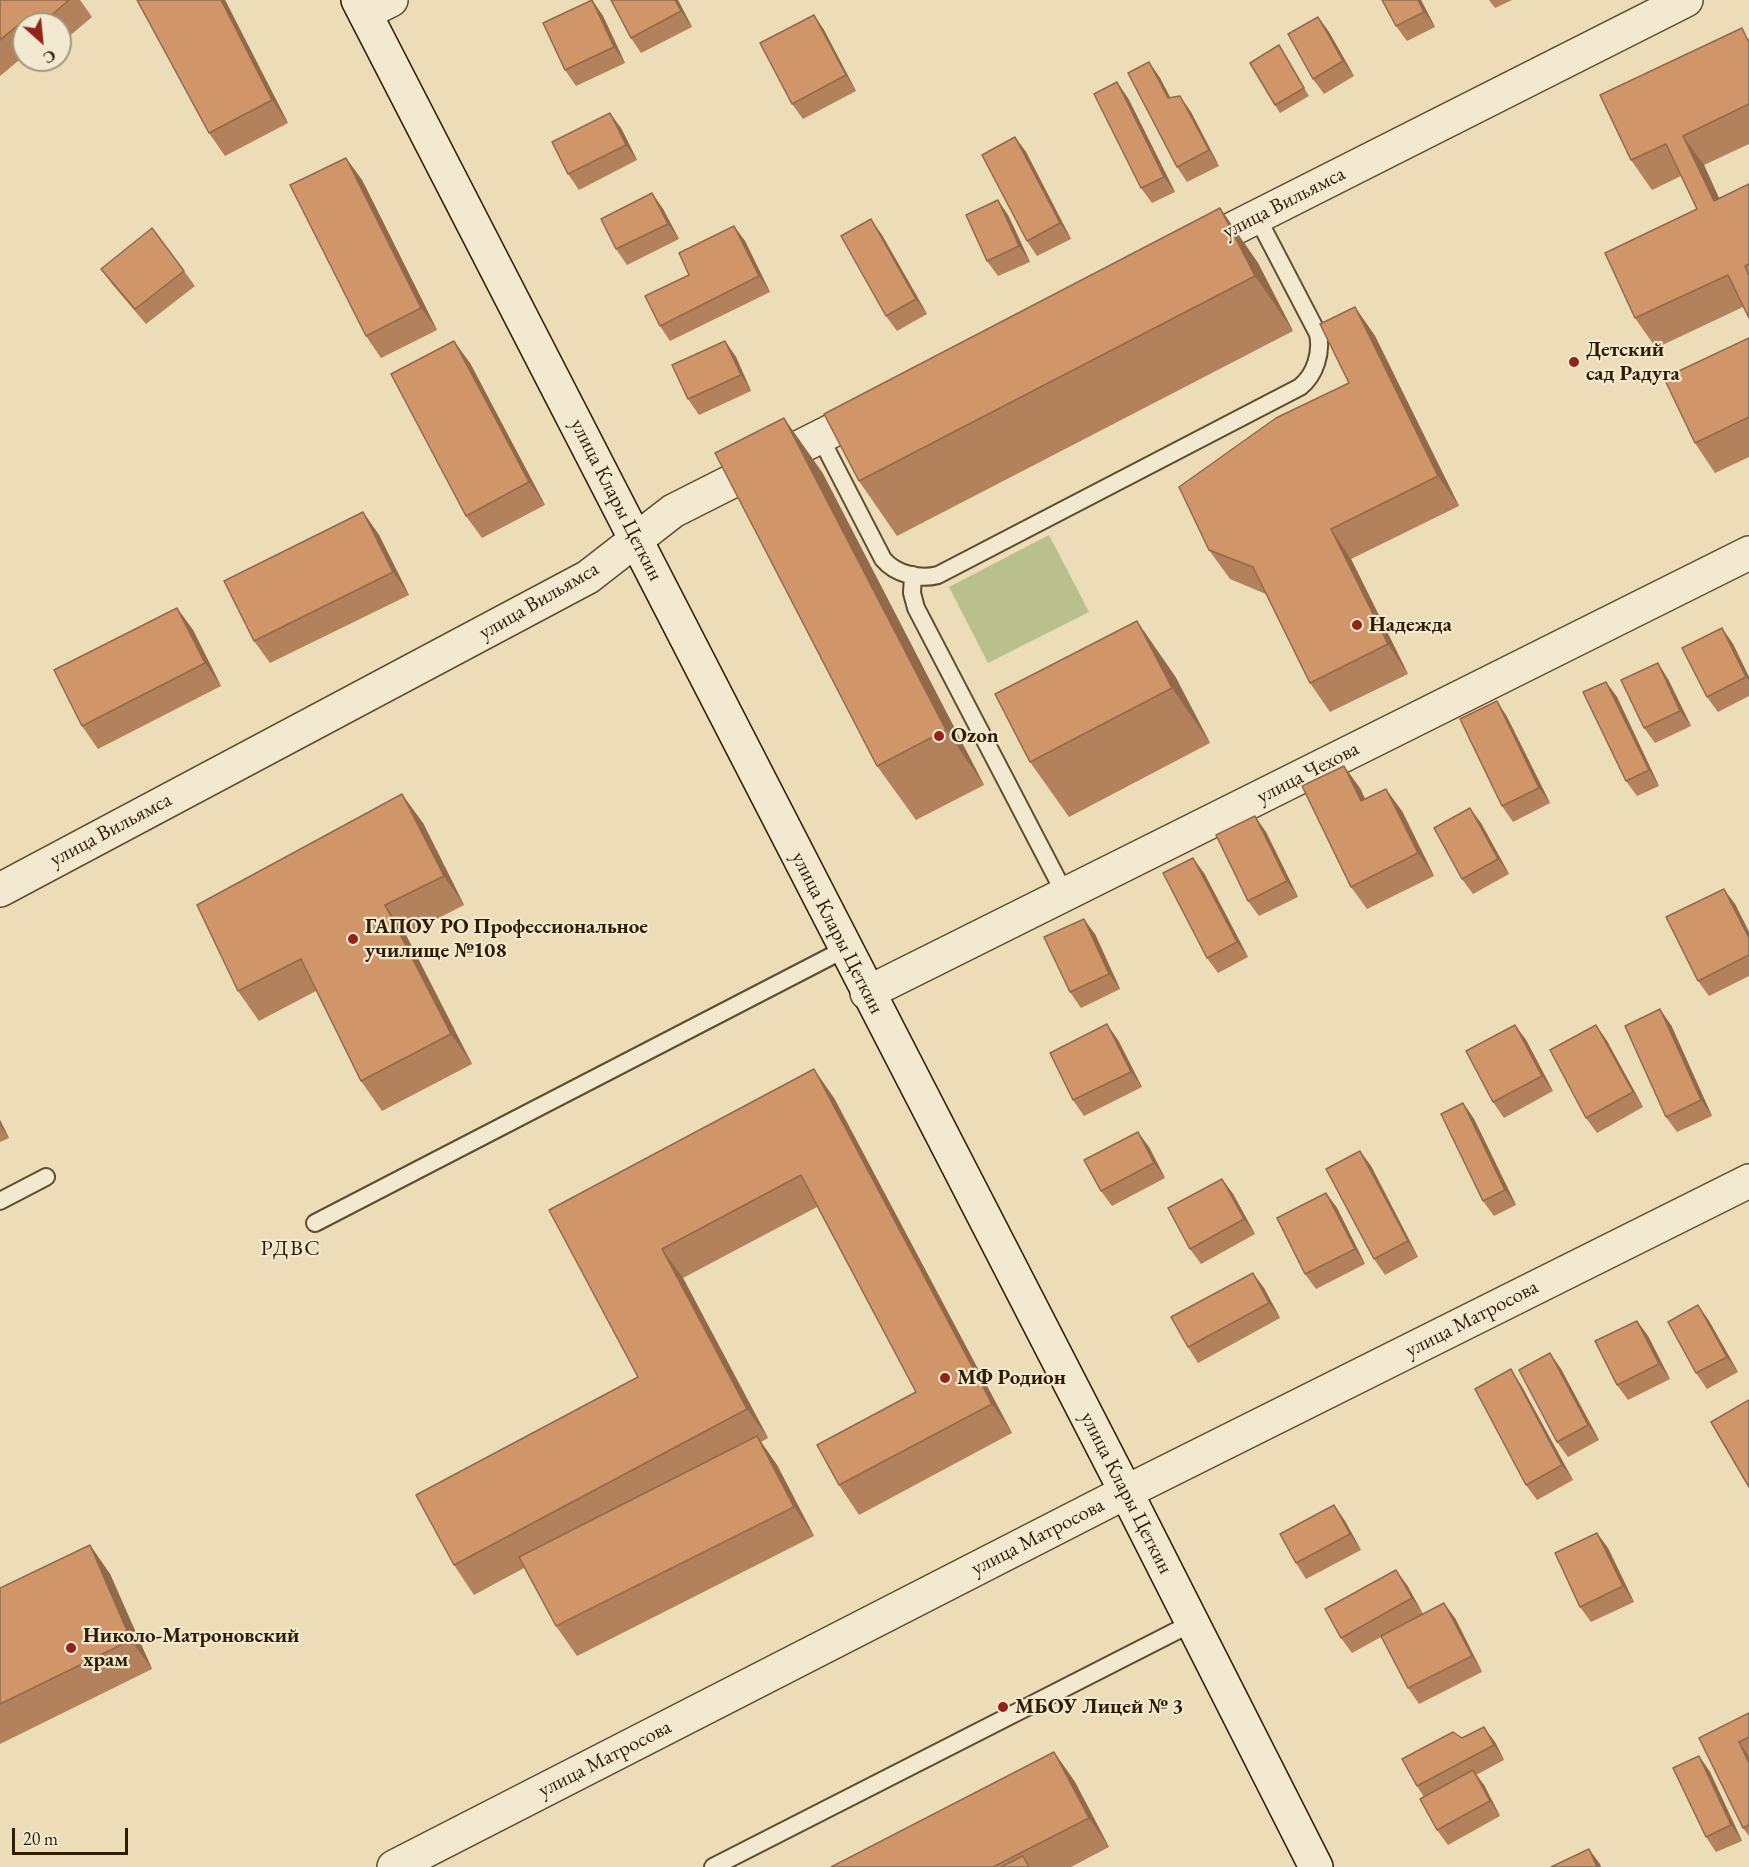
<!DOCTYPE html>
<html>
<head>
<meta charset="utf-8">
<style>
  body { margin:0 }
  #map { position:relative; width:1749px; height:1867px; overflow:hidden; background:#ecdcb7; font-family:"EB Garamond",serif }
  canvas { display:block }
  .north { position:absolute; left:12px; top:12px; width:60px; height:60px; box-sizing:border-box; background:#f3e8d0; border:2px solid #a5967d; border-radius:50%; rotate:153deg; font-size:16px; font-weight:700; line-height:24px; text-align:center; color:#2f1c01 }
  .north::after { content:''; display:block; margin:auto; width:21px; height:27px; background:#8f2418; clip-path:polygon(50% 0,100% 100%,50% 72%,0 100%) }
  .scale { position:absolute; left:12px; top:1828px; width:116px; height:27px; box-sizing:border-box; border:3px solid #2f1c01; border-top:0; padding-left:8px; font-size:18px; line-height:21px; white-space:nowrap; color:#2f1c01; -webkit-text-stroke:4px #f3e8d0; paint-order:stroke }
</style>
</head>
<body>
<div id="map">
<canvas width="1749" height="1867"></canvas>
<div class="north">С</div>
<div class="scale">20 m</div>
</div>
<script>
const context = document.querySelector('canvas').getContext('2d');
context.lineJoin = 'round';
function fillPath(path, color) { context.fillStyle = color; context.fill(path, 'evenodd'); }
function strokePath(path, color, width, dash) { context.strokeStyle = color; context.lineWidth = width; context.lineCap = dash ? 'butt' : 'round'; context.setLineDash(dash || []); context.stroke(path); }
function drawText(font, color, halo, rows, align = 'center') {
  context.font = font + ' "EB Garamond",serif'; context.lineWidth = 4.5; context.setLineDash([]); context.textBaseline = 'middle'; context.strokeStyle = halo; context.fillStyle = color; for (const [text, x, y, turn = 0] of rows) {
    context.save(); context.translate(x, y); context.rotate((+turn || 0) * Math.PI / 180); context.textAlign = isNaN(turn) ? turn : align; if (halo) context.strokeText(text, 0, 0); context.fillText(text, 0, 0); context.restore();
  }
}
fillPath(new Path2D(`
  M1049,535L1089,612L988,663L949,587Z`), '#b9c08d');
const lane = new Path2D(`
  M820,437L883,559C895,574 920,580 938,575L1300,387C1315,375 1322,353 1318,334L1257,217
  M913,575L912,593L916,608L1065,894
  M0,1201L46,1177
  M315,1223L845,949
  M713,1867L1192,1623`);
const street = new Path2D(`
  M365,13L391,0
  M1195,248L1686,0
  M0,890L588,577L673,511L873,410
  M867,993L1749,553
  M394,1867L1126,1492L1749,1181`);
const secondary = new Path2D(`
  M358,0L1126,1492L1316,1867`);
strokePath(lane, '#5e4c2e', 20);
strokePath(street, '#5e4c2e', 36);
strokePath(secondary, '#2f1c01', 36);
strokePath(lane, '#f3e8d0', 16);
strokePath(street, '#f3e8d0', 33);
strokePath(secondary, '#f3e8d0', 33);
fillPath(new Path2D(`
  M0,0H80L92,17L60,44V24H24V56L0,76Z
  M137,0H225L288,123L225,156L209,133Z
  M592,0L603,16L625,63L576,86L565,70Z
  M611,0H678L692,27L641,53L631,38Z
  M1382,0H1421L1435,27L1407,41L1396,26Z
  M1489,0H1512L1495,8Z
  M814,15L824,30L856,91L803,119L792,104Z
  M1318,17L1329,32L1354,76L1324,94L1313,79Z
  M1749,38V144L1704,165L1719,198L1749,184V318L1743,307L1656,348L1635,318L1697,209L1681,176L1652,190L1631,160Z
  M1279,45L1309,96L1280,113L1275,105Z
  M1149,62L1160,78L1170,98L1191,112L1219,166L1187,182L1177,167Z
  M1128,98L1175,192L1152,203L1141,188Z
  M621,128L637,160L579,190L568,174Z
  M1015,137L1026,152L1071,239L1037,256L1027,241Z
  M346,158L362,180L437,330L381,358L366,336Z
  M652,193L663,209L679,239L627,265L616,249Z
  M1220,208L1258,263L1293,331L897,536L859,481Z
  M1008,215L1030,262L998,276L987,261Z
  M734,226L745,241L770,292L670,341L660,326L689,275Z
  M882,235L927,314L897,331L886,316Z
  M101,269L184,271L195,286L146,324L112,284Z
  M1355,307L1375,336L1459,506L1351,559L1408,674L1330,712L1310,683L1266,594L1230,579L1209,550L1349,383Z
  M1749,338V457L1715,473L1695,443Z
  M725,341L736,357L751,391L699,415L688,399Z
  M470,363L545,505L482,538L466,516Z
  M822,472L984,785L916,820L877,766Z
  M363,512L379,535L409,595L270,663L254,641Z
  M177,608L193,630L221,686L98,749L82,726Z
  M1722,628L1733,644L1749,677V696L1718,712L1707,697Z
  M1175,676L1210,743L1069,817L1030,762Z
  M1668,679L1691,726L1655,743L1644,728Z
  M1606,682L1617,697L1659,786L1637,796L1626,781Z
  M1497,701L1507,717L1550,803L1513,822L1502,806Z
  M1360,788L1365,799L1402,811L1434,876L1367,909L1351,887Z
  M423,823L464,905L406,935L472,1064L382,1111L361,1081L316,991L259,1021L238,991Z
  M1481,823L1509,874L1473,894L1462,879Z
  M1266,832L1298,897L1259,916L1248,901Z
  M1204,873L1248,957L1218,973L1207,958Z
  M1735,904L1749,932V976L1709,996L1698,981Z
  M1095,934L1120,989L1081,1008L1070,992Z
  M1515,1025L1526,1040L1553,1091L1504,1118L1493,1102Z
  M1596,1025L1607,1041L1643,1107L1597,1133L1586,1118Z
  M1671,1025L1712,1116L1677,1132L1666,1117Z
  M1118,1040L1142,1087L1084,1116L1073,1100Z
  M834,1098L1012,1433L859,1515L839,1485L916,1392L817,1207L683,1278L768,1438L761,1442L777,1465L814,1536L577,1656L556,1626L524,1568L474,1595L454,1565L638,1377L549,1210Z
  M1463,1103L1474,1119L1516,1205L1494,1216L1483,1201Z
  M0,1120L9,1138L0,1142Z
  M1149,1147L1165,1178L1112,1206L1101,1191Z
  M1360,1151L1371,1166L1418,1257L1385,1275L1374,1259Z
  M1222,1179L1233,1194L1255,1234L1201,1264L1190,1249Z
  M1326,1193L1337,1208L1365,1264L1316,1289L1305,1274Z
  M1264,1288L1280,1318L1198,1363L1188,1347Z
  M1698,1305L1709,1321L1738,1372L1707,1389L1696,1373Z
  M1637,1321L1648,1336L1670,1379L1628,1400L1617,1385Z
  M1550,1353L1561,1369L1599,1440L1568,1457L1557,1442Z
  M1521,1385L1573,1480L1537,1500L1526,1485Z
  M1334,1505L1345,1521L1361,1550L1306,1579L1296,1563Z
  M90,1545L110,1574L152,1669L0,1744V1588Z
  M1608,1548L1634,1602L1591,1622L1580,1607Z
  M1407,1585L1423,1614L1455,1618L1482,1672L1419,1704L1408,1688L1381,1637L1352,1653L1341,1638Z
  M1749,1713V1836L1743,1828L1699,1738Z
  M1462,1738L1495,1742L1504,1760L1476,1775L1484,1785L1500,1816L1448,1845L1437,1830L1424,1797L1417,1786Z
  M1054,1752L1075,1782L1109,1847L1071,1867H831Z
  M1699,1756L1710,1772L1742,1841L1716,1852L1706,1837Z`), '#b3815b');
fillPath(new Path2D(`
  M221,0H225L288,123L272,100Z
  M592,0L603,16L625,63L614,47Z
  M675,0H678L692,27L681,11Z
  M1418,0H1421L1435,27L1424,12Z
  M814,15L824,30L856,91L846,75Z
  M1318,17L1329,32L1354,76L1343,61Z
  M1149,62L1160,78L1179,114L1168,98Z
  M1117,82L1128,98L1175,192L1164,177Z
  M1180,96L1191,112L1219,166L1209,150Z
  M610,113L621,128L637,160L626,145Z
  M1683,136L1704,165L1734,231L1714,201Z
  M1015,137L1026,152L1071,239L1060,223Z
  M346,158L362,180L437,330L421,308Z
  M652,193L663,209L679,239L668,224Z
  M998,200L1008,215L1030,262L1019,246Z
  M1220,208L1258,263L1293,331L1255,276Z
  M871,219L882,235L927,314L916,299Z
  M734,226L745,241L770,292L759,276Z
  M1355,307L1375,336L1459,506L1438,476Z
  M454,341L470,363L545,505L529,482Z
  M725,341L736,357L751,391L741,375Z
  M784,418L822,472L984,785L946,730Z
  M363,512L379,535L409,595L393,572Z
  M1331,529L1351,559L1408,674L1388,644Z
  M177,608L193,630L221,686L205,663Z
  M1137,621L1175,676L1210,743L1172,688Z
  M1722,628L1733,644L1749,677V681Z
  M1658,663L1668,679L1691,726L1680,711Z
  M1606,682L1617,697L1659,786L1649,770Z
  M1497,701L1507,717L1550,803L1539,788Z
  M1344,766L1360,788L1377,824L1361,801Z
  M1386,789L1402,811L1434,876L1418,853Z
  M402,794L423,823L464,905L444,876Z
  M1470,808L1481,823L1509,874L1498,859Z
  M1255,816L1266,832L1298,897L1287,881Z
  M1193,858L1204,873L1248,957L1237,942Z
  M1724,889L1735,904L1749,932V938Z
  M385,905L406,935L472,1064L451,1034Z
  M1084,919L1095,934L1120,989L1109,974Z
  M1660,1009L1671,1025L1712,1116L1701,1100Z
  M1107,1024L1118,1040L1142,1087L1131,1072Z
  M1515,1025L1526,1040L1553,1091L1542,1076Z
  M1596,1025L1607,1041L1643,1107L1633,1092Z
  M814,1069L834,1098L1012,1433L992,1404Z
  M1463,1103L1474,1119L1516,1205L1505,1190Z
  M0,1120L9,1138L0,1125Z
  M1138,1132L1149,1147L1165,1178L1154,1163Z
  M1360,1151L1371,1166L1418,1257L1408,1241Z
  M1222,1179L1233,1194L1255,1234L1244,1219Z
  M1326,1193L1337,1208L1365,1264L1355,1249Z
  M662,1249L683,1278L768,1438L747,1409Z
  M1253,1273L1264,1288L1280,1318L1269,1303Z
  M1698,1305L1709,1321L1738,1372L1727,1357Z
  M1637,1321L1648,1336L1670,1379L1659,1364Z
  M1550,1353L1561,1369L1599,1440L1588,1425Z
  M1511,1369L1521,1385L1573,1480L1562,1465Z
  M757,1436L777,1465L814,1536L794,1507Z
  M1334,1505L1345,1521L1361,1550L1350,1534Z
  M1597,1533L1608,1548L1634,1602L1623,1586Z
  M90,1545L110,1574L152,1669L131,1640Z
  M1396,1570L1407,1585L1423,1614L1412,1598Z
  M1444,1603L1455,1618L1482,1672L1472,1656Z
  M1484,1727L1495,1742L1504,1760L1494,1745Z
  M1739,1742L1749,1757V1763Z
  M1054,1752L1075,1782L1109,1847L1089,1818Z
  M1699,1756L1710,1772L1742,1841L1731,1825Z
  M1473,1770L1484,1785L1500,1816L1490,1801Z
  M1589,1849L1600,1864L1601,1867H1597Z`), '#92694a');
const building = new Path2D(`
  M0,0H69L41,24H24L22,22L0,40Z
  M137,0H221L272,100L209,133Z
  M592,0L614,47L565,70L543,23Z
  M611,0H675L681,11L631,38Z
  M1382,0H1418L1424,12L1396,26Z
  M814,15L846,75L792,104L760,43Z
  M1318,17L1343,61L1313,79L1288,34Z
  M1742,28L1749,43V104L1683,136L1714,201L1749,184V264L1745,266L1749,276V318L1728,275L1635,318L1605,253L1697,209L1666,144L1631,160L1600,95Z
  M1279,45L1304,88L1275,105L1250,63Z
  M1149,62L1168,98L1180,96L1209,150L1177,167L1128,73Z
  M1117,82L1164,177L1141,188L1094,94Z
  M610,113L626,145L568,174L552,142Z
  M1015,137L1060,223L1027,241L982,155Z
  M346,158L421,308L366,336L290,185Z
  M652,193L668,224L616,249L601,219Z
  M998,200L1019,246L987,261L966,215Z
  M1220,208L1255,276L859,481L824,414Z
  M871,219L916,299L886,316L841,236Z
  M734,226L759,276L660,326L645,296L689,275L679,253Z
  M152,228L184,271L135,309L101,269Z
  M1355,307L1438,476L1331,529L1388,644L1310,683L1253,567L1209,550L1179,487L1276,418L1349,383L1320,324Z
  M1749,338V417L1695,443L1664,378Z
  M454,341L529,482L466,516L391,374Z
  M725,341L741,375L688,399L672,365Z
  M784,418L946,730L877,766L715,453Z
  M363,512L393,572L254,641L224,581Z
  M177,608L205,663L82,726L54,670Z
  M1137,621L1172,688L1030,762L995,694Z
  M1722,628L1746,677L1707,697L1682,648Z
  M1658,663L1680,711L1644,728L1621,680Z
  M1606,682L1649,770L1626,781L1583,692Z
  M1497,701L1539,788L1502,806L1460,719Z
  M1344,766L1361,801L1386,789L1418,853L1351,887L1302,786Z
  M402,794L444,876L385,905L451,1034L361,1081L301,959L238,991L197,905Z
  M1470,808L1498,859L1462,879L1434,828Z
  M1255,816L1287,881L1248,901L1216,835Z
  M1193,858L1237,942L1207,958L1163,873Z
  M1724,889L1749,938V955L1698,981L1666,917Z
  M1084,919L1109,974L1070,992L1044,937Z
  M1660,1009L1701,1100L1666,1117L1625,1026Z
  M1107,1024L1131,1072L1073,1100L1050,1053Z
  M1515,1025L1542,1076L1493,1102L1466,1051Z
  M1596,1025L1633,1092L1586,1118L1550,1050Z
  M814,1069L992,1404L839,1485L817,1445L916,1392L801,1175L662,1249L747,1409L454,1565L416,1495L638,1377L549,1210Z
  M1463,1103L1505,1190L1483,1201L1441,1114Z
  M1138,1132L1154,1163L1101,1191L1084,1160Z
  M1360,1151L1408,1241L1374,1259L1326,1169Z
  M1222,1179L1244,1219L1190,1249L1168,1208Z
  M1326,1193L1355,1249L1305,1274L1277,1218Z
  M1253,1273L1269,1303L1188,1347L1171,1317Z
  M1698,1305L1727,1357L1696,1373L1668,1322Z
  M1637,1321L1659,1364L1617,1385L1595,1341Z
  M1550,1353L1588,1425L1557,1442L1519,1370Z
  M1511,1369L1562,1465L1526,1485L1475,1389Z
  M1749,1400V1487L1711,1422Z
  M757,1436L794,1507L556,1626L519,1557Z
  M1334,1505L1350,1534L1296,1563L1280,1534Z
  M1597,1533L1623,1586L1580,1607L1555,1553Z
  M90,1545L131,1640L0,1704V1588Z
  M1396,1570L1412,1598L1341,1638L1325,1609Z
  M1444,1603L1472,1656L1408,1688L1381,1636Z
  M1749,1713V1737L1739,1742L1749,1763V1825L1743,1828L1699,1738Z
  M1484,1727L1494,1745L1417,1786L1402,1759L1453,1732L1462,1738Z
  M1054,1752L1089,1818L993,1867H831Z
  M1699,1756L1731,1825L1706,1837L1673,1768Z
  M1473,1770L1490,1801L1437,1830L1420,1799Z
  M1589,1849L1597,1867H1551Z
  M1023,1856L1029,1867H1001Z`);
fillPath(building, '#d0966a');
strokePath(building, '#92694a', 1.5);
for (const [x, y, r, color] of [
  [1574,362,6,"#8f2418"],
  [1357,625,6,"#8f2418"],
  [939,736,6,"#8f2418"],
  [353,939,6,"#8f2418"],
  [945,1378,6,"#8f2418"],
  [71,1648,6,"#8f2418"],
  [1003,1707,6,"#8f2418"]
]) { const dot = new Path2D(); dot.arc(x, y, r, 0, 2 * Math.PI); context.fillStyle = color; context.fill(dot); strokePath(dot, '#f3e8d0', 2); }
drawText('21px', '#2f1c01', '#f3e8d0', [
  ["улица Вильямса",1284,203,-27],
  ["улица Клары Цеткин",616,500,63],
  ["улица Вильямса",539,601,-30],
  ["улица Чехова",1308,773,-27],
  ["улица Вильямса",111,830,-28],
  ["улица Клары Цеткин",837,933,63],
  ["улица Матросова",1472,1319,-27],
  ["улица Клары Цеткин",1126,1493,63],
  ["улица Матросова",1038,1537,-27],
  ["улица Матросова",605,1759,-27]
]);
drawText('bold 21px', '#2f1c01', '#f3e8d0', [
  ["Детский",1586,350],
  ["сад Радуга",1586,374],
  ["Надежда",1369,625],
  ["Ozon",951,736],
  ["ГАПОУ РО Профессиональное",365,927],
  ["училище №108",365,951],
  ["МФ Родион",957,1378],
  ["Николо-Матроновский",83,1636],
  ["храм",83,1660],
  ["МБОУ Лицей № 3",1015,1707]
], 'left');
context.letterSpacing = '1.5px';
drawText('22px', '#2f1c01', '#f3e8d0', [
  ["РДВС",291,1249]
]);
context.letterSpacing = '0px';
</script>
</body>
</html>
